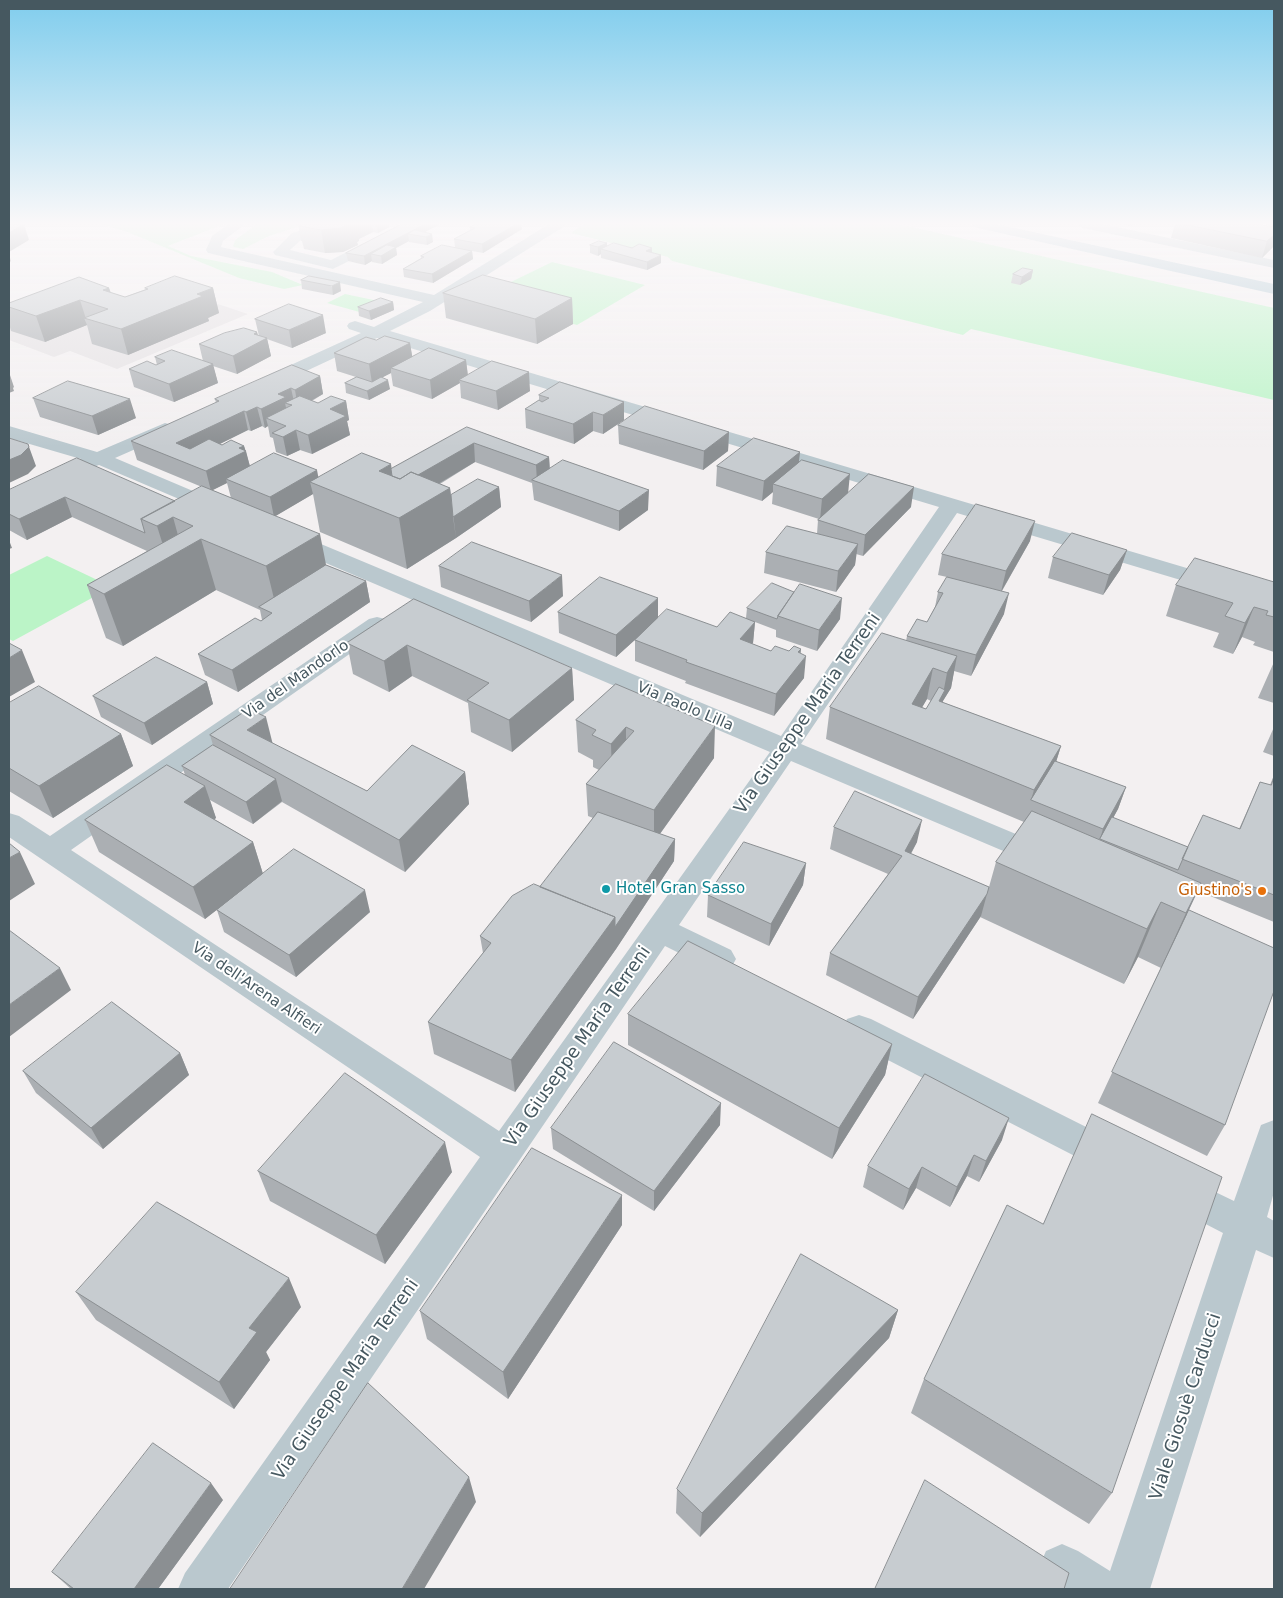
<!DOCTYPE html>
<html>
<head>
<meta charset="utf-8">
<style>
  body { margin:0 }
  #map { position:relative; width:1283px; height:1598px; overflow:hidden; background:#f3f0f1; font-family:"DejaVu Sans",sans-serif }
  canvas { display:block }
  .frame { position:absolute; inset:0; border:10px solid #465860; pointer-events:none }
</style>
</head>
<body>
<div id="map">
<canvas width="1283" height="1598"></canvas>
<div class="frame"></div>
</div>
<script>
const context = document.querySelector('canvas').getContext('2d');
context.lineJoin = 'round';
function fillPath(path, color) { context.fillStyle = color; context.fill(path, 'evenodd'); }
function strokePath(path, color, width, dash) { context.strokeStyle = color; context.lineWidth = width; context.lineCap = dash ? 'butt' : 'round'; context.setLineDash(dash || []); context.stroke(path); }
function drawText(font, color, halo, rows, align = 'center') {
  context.font = font + ' "DejaVu Sans",sans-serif'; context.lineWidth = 4; context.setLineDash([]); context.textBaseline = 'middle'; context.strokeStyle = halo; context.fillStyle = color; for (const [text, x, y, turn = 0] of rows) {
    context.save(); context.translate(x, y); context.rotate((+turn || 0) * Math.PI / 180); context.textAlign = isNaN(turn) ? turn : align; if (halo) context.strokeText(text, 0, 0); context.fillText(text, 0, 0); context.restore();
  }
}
fillPath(new Path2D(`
  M191,295L248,314L117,369L70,351L54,357L9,340V326L86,297L139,316Z`), '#e4e1e3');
fillPath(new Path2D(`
  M99,224H224L168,246L191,256L272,272L303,285L284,289L239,278L125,231Z
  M257,224H306L269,236L243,249L234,247L233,246L235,240Z
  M584,224H898L1274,308V400L971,329L963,335L672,261L668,257L571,233Z
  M552,262L645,285L577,325L478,298Z
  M345,294L388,303L363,313L327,303Z
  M47,556L112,587L13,641L9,639V575Z`), '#bbf4c7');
fillPath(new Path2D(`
  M229,224H245L223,241L221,247L434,295L549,224H565L563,227L430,311L390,331L1274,594V608L957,513L801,744L1054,850L1058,857L1054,864L1044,867L1034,864L791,761L679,925L731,950L736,959L731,968L720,971L709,968L665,946L228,1589H178L185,1573L480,1157L9,837V813L19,816L50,836L369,619L377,617L385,619L389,624L385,629L71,850L499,1131L770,752L281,544L278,539L281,534L289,533L297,534L781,736L939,507L377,338L272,387L266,388L260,387L257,383L260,379L361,333L349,329L347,326L349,323L355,321L374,327L423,302L208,253L206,250L212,236Z
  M319,224H339L337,227L302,239L290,250L331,260L402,224H419L417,227L333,269L275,255L273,252L292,233Z
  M1076,224H1102L1274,260V268L1083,228Z
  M165,423L172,425L174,429L172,433L115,458L226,505L229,509L226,513L219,515L212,513L99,465L88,469L81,467L78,463L81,459L9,438V426L97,452Z
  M859,1015L871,1019L1126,1147L1131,1158L1126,1169L1113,1174L1100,1169L847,1039L843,1029L847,1019Z
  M1274,1120V1192L1267,1217L1274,1221V1258L1256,1250L1150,1589H1055L1046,1583L1039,1567L1046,1551L1062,1544L1078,1551L1110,1571L1223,1233L1165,1203L1160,1191L1165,1179L1178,1174L1234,1201L1261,1125Z`), '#bac8ce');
fillPath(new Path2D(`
  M971,224H996L1274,284V294L978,228Z`), '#adc6d1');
fillPath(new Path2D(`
  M298,224H390H389V227L378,233L373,232L359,239V241L357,242L358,245L343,252L325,253L304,249L302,241H301Z
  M402,224H440L425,232L433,242L427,245L409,242V241L396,248L397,255L382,264L372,262V261L365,265L348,261L346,253Z
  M475,224H521L522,229L483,253L472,251L473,259L433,283L404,277L403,269L421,258V256L455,247L454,239L470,230V227Z
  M1120,224H1136L1132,226Z
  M1175,224H1274V225L1273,226L1263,224L1262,225L1274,227V246L1262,258L1171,238Z
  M607,243V246L652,248V253L661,263L647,270L601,258V254L598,256L590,253V245Z
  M1033,270L1031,279L1020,285L1011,283L1013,274Z
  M309,276L341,291L333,295L302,289L301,280Z
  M109,288L111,293L125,297L146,289L145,288H213L219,313L208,318L209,321L128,355L92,344L87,325L45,342L11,331L9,324V303Z
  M443,293L572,298L573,324L537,344L446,318Z
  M393,302L394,310L371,320L359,316L358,307Z
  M255,319L326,333L292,348L267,339L271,356L237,374L213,366L218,383L174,402L134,387L129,369L157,365L155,357L203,361L199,344L257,332L258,335L259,336Z
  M376,340L410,343L412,357L466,360L468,375L530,391L498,410L461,398L460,383L432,399L393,386L391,373L382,377L390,389L369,400L346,393L345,383L356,377L337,371L334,353Z
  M320,376L323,394L312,401L318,403L346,401L349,420L347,421L350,435L312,454L300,450L287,456L276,452L273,438L270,437L268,426L265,428L262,426L251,431L248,430L220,444L222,445L244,446L250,466L319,477L391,469L467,427L549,457L550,469L648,510L619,531L534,500L532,483L475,462L440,484L450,488L451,495L499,487L501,507L456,538L407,569L320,532L313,494L275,516L326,565L366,581L370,602L238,692L205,675L198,654L262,620L260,610L216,590L123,646L106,638L87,585L147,551L72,517L27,540L9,530V490L175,501L202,487L137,460L131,441L216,403L215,399ZM227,483L231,498L212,490Z
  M539,395L624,420L603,434L593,431L574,444L526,428L525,409L539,400Z
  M33,398L136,418L98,435L40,417Z
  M618,425L729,432L728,451L703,470L619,444Z
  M800,452L798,462L848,493L911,507L863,556L856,554L855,565L836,592L764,573L766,552L817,534L818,520L819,519L772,504L773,492L762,501L716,486L717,466Z
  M1030,541L1002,591L1004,614L971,676L954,671L951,688L942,702L1061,746L1056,762L1126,787L1118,809L1113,818L1188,847L1239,829L1260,782L1270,785L1274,775V922L1198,891L1187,914L1225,1125L1207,1156L1098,1103L1161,968L1138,957L1124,984L980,917L981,916L913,1019L826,975L830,953L888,874L830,849L834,827L917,842L911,854L989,887L996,862L1024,822L826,739L830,707L906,641L907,636L927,622L935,607L938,592L947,577L938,575L942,554ZM927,699L931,701L926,709L922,707Z
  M1127,550L1120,570L1103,595L1048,578L1053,557Z
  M439,566L563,596L531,622L441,587Z
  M1274,582V652L1253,645L1255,642L1242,637L1233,654L1213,647L1219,633L1166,616L1176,585Z
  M414,599L572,668L574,700L512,752L471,732L468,703L412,676L389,692L353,674L347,643Z
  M747,608L840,619L817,651L776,637V630L755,622L753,643L752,644L771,651H789L801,649L800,654L804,678L774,716L685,683L686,681L635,661V640L637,638L616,657L559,633L558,612L658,618L717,627L746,618Z
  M1274,662V703L1258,698Z
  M207,682L213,704L152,745L101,717L93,696Z
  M616,684L714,758L660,834L675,839L674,861L616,949L515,1092L434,1054L428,1022L483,953L480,936L540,887L593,818L588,816L586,784L599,770L593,767V760L578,752L576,720Z
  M9,703L121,734L133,766L53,818L9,791Z
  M1274,727V756L1263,752Z
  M210,735L273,744L367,791L465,772L469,804L405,872L282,802L253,824L210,800L216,818L214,819L253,842L263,874L205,919L99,852L85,820L185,775L182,766L213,745Z
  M806,863L803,885L769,946L707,917L708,895Z
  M217,910L370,912L296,977L224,932Z
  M628,1014L892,1044L885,1075L832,1159L628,1045Z
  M180,1053L189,1075L103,1149L36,1093L23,1071Z
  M720,1125L654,1211L553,1149L551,1128Z
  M1002,1140L979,1182L967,1176L950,1207L916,1188L903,1210L863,1187L868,1166Z
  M258,1171L452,1172L385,1264L270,1201Z
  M622,1225L508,1399L427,1339L420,1311Z
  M76,1292L301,1307L266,1352L270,1360L234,1409L96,1320Z
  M898,1310L889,1338L700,1537L676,1513L677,1489Z
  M924,1379L1112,1493L1089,1524L911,1413Z
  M223,1500L158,1589H71L52,1572Z`), '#abafb3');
fillPath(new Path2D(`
  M24,224L29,240L9,252V233Z
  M349,224H372L373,232L359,239V241L357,242L358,245L343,252L325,253L321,230Z
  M376,224H390H389V227L378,233Z
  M425,224H440L418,236L408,234L409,241L396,248L397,255L382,264L381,256L371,254L372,261L365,265L364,256Z
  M517,224H521L522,229L483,253L482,244Z
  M432,234L433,242L427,245L426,237Z
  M1274,235V246L1262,258L1267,241Z
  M607,243V251L601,249V254L598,256V247Z
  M652,248V256L646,251Z
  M472,251L473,259L433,283L432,274Z
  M9,254L11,261L9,263Z
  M661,255V263L647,270V262Z
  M1033,270L1031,279L1020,285L1022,277Z
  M340,282L341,291L333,295L332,286Z
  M109,288L117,312L103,290Z
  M213,288L219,313L208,318L209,321L128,355L121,329L197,294Z
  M572,298L573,324L537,344L535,319Z
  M80,300L86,319L84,318L87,325L45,342L36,316Z
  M393,302L394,310L371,320L369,311Z
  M323,315L326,333L292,348L289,330Z
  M257,332L259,342L267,338L271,356L237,374L233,356L254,334Z
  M410,343L413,361L391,368V373L372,383L369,364Z
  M466,360L468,378L459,380L460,383L432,399L430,380Z
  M213,364L218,383L174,402L169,384Z
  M9,372L14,387L13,388L14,391L9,393Z
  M529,372L530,391L498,410L496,391Z
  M320,376L323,394L298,408L295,390Z
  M388,380L390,389L369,400L367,391Z
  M291,388L295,407L285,403L288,417L266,418L268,426L265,428L261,409L278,394Z
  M130,399L136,418L98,435L92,416Z
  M346,401L349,420L347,421L350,435L312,454L308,435L330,409Z
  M624,402V420L603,434V415Z
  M257,407L262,426L251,431L246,412Z
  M244,411L248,430L183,462L176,443Z
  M593,412V431L574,444L573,424Z
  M296,430L300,450L287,456L283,437Z
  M729,432L728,451L703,470L704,451Z
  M474,443L475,462L411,500L402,484Z
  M28,444L36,466L28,474L9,483V460Z
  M244,446L246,452V451L251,471L226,479L227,483L211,491L206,471L239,448Z
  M800,452L798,471L773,484V492L762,501L764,481Z
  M549,457L550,476L537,482L536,465Z
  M391,464L398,514L379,471Z
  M317,470L320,486L310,482L313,494L274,517L270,497Z
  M850,474L848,494L820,520L822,499Z
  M499,487L501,507L456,538L453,517Z
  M914,487L911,507L863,556L865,535Z
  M450,488L456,538L407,569L399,518Z
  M649,490L648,510L619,531V511Z
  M65,497L72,517L27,540L19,519Z
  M173,517L182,550L201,539L216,590L123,646L104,594L167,558L157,526Z
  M1035,521L1030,541L1001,592L1006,571Z
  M320,534L330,585L279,619L266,566Z
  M9,540L12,548L9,549Z
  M858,544L855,565L836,592L838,571Z
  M1127,550L1120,570L1103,595L1109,575Z
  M562,575L563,596L531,622L529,601Z
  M366,581L370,602L238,692L232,670Z
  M1009,593L1004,614L971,676L976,655Z
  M658,598V619L616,657V635Z
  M842,598L840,619L817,651L819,630Z
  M1254,607L1242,637L1233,654L1245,623Z
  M755,622L753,643L738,660L740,639Z
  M407,645L412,676L389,692L384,661Z
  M801,649L799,665L806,656L804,678L774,716L776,694L798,652Z
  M22,650L35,682L9,697V658Z
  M957,656L951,688L943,701L938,722L939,701L943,694L947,673Z
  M572,668L574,700L512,752L509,720Z
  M933,668L927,699L906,735L912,704Z
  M207,682L213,704L152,745L144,723Z
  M266,717L274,749L247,730Z
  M715,726L714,758L654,842V810Z
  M626,727V759L612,775L611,744Z
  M121,734L133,766L53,818L39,786Z
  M1061,746L1051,778L1031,800L1034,790Z
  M465,772L469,804L405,872L399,840Z
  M276,779L282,801L253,824L246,802Z
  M205,786L216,818L195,834L184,802Z
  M1126,787L1118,809L1101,840L1100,839L1103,829Z
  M922,820L917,842L900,873L905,851Z
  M675,839L674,861L616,949L515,1092L511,1060L615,917Z
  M253,842L263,874L205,919L193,887Z
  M20,852L35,884L9,901V858Z
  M806,863L803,885L769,946L771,924Z
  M1201,883L1176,938L1161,968L1186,913Z
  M365,890L370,912L296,977L289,955Z
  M987,894L981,916L913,1019L918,997Z
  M1161,902L1138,957L1124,984L1147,929Z
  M60,968L71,990L9,1037V1005Z
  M892,1044L885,1075L832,1159L839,1128Z
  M180,1053L189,1075L103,1149L91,1128Z
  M721,1103L720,1125L654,1211V1191Z
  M1009,1118L1002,1140L979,1182L986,1161Z
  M445,1142L452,1172L385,1264L376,1235Z
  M974,1155L967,1176L950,1207L957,1187Z
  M922,1167L916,1188L903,1210L909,1189Z
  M622,1195V1225L508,1399L503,1372Z
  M289,1278L301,1307L266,1352L270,1360L234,1409L219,1382L249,1328Z
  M898,1310L889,1338L700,1537L702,1513Z
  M469,1477L476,1502L424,1589H402Z
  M211,1483L223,1500L158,1589H134Z`), '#8b8f92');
const building = new Path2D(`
  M9,224H24L9,233Z
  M304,224H349L340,228L321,230L300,226Z
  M402,224H425L364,256L346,253Z
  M475,224H517L482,244L454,239L475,228L470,227Z
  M1183,224H1257L1274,227V235L1267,241Z
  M415,230L432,234L426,237L408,234Z
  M599,241L607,243L598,247L590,245Z
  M614,243L632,248L639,244L652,248L646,251L661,255L647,262L601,249Z
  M387,245L396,247L381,256L371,254Z
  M442,245L472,251L432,274L403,269L424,257L421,256Z
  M1023,268L1033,270L1022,277L1013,274Z
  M483,275L572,298L535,319L443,293Z
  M175,276L213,288L197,294L203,296L121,329L84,318L108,309L80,300L36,316L9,307V303L79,277L109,288L103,290L125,297L148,289L145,288Z
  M309,276L340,282L332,286L301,280Z
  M381,298L393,302L369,311L358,307Z
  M289,304L323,315L289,330L255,319Z
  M244,328L257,332L254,334L267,338L233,356L199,344L224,333Z
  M385,336L410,343L369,364L334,353L366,337L376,340Z
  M429,348L466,360L430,380L391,368Z
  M172,350L213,364L169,384L129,369L147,361L156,365L165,361L155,357Z
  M492,361L529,372L496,391L459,380Z
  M292,365L320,376L295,390L291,388L278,394L286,397L261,409L257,407L246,412L244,411L176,443L190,449L209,439L222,445L231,440L244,446L239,448L246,451L206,471L131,441L219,401L215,399Z
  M357,377L372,382L381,377L388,380L367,391L345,383Z
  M68,381L130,399L92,416L33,398Z
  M560,382L624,402L603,415L593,412L573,424L525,409L539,400L542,402L549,398L539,395Z
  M300,396L318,403L331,396L346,401L330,409L346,416L308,435L296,430L283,437L272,433L286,426L266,418L292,405L285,403Z
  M645,406L729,432L704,451L618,425Z
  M467,427L549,457L536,465L474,443L418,475L411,472L400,479L392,476L391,469Z
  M9,438L28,444L29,447L21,455L9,460Z
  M754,438L800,452L764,481L717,466Z
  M274,453L317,470L270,497L226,479Z
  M362,453L391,464L379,471L400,479L411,472L450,488L399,518L310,482Z
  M77,458L175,501L141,519L145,533L65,497L19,519L9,514V490Z
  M563,460L649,490L619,511L532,480Z
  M802,460L850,474L822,499L773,484Z
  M869,474L914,487L865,535L818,520Z
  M478,479L499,487L453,517L451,495Z
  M202,486L320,534L266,566L201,539L104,594L87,585L193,526L173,517L157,526L141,519Z
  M976,504L1035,521L1006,571L942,554Z
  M787,526L858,544L838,571L766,552Z
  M1072,533L1127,550L1109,575L1053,557Z
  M472,542L562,575L529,601L439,566Z
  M1195,558L1274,582V617L1266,615L1268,611L1254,607L1245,623L1225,616L1233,603L1176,585Z
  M326,565L366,581L232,670L198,654L255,618L261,621L272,613L259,607Z
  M600,577L658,598L616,635L558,612Z
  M947,577L1009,593L976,655L907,636L917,619L927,622L943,593L938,592Z
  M772,583L794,592L778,616L777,619L747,608Z
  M800,584L842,598L819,630L778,616Z
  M414,599L572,668L509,720L467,700L489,683L407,645L384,661L347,643Z
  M667,609L717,627L730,612L755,622L740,639L771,651L775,646L789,651L794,646L801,649L798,652L806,656L776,694L686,662L687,660L635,640Z
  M882,633L957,656L947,673L933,668L912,704L926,709L939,687L945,690L939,701L1061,746L1034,790L830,707Z
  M9,643L22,650L9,658Z
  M156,657L207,682L144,723L93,696Z
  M616,684L715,726L654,810L586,784L634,731L626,727L611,744L592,735L596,730L576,720Z
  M39,686L121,734L39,786L9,768V703Z
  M249,709L266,717L247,730L367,791L412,745L465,772L399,840L210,735Z
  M213,745L276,779L246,802L182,766Z
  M1055,761L1126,787L1103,829L1031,800Z
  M167,765L205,786L184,802L253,842L193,887L85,820Z
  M1274,777V895L1182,859L1203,815L1240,829L1260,782L1271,785Z
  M855,791L922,820L905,851L989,887L987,894L918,997L830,953L902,856L834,827Z
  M1032,811L1201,883L1186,913L1161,902L1147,929L996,862Z
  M598,812L675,839L615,927V917L540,887Z
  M1112,817L1188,847L1178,870L1100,839Z
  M744,842L806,863L771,924L708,895Z
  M9,843L20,852L9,858Z
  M294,849L365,890L289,955L217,910Z
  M534,884L615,917L511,1060L428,1022L491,943L480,936L512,896Z
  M1189,910L1274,948V991L1225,1125L1112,1072Z
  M9,930L60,968L9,1005Z
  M688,941L892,1044L839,1128L628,1014Z
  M112,1002L180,1053L91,1128L23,1071Z
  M614,1042L721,1103L654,1191L551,1128Z
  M345,1073L445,1142L376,1235L258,1171Z
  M925,1074L1009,1118L986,1161L974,1155L957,1187L922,1167L909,1189L868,1166Z
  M1092,1114L1222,1177L1112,1493L924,1379L1007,1205L1043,1224Z
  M532,1148L622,1195L503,1372L420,1311Z
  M157,1202L289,1278L249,1328L257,1332L219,1382L76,1292Z
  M801,1254L898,1310L702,1513L677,1489Z
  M368,1383L469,1477L402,1589H230Z
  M153,1443L211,1483L134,1589H74L52,1572Z
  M925,1480L1069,1573L1064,1589H875Z`);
fillPath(building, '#c7ccd0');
strokePath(building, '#8b8f92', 1);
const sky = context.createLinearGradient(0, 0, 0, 447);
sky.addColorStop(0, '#80cded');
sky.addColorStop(0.5, '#faf8f9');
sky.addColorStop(1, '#faf8f900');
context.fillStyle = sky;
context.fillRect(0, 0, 1283, 447);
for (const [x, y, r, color] of [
  [606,889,5,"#0f9aa8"],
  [1262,891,5,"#e8710a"]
]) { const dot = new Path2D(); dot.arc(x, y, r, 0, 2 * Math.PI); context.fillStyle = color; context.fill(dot); strokePath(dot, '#fff', 2); }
drawText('15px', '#465860', '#fff', [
  ["Via del Mandorlo",296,680,-35],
  ["Via Paolo Lilla",685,707,23],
  ["Via dell'Arena Alfieri",256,989,34]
]);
drawText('15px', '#0d838f', '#fff', [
  ["Hotel Gran Sasso",616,889]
], 'left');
drawText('15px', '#c56008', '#fff', [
  ["Giustino's",1252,891]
], 'right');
drawText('18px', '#465860', '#fff', [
  ["Via Giuseppe Maria Terreni",808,714,-55],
  ["Via Giuseppe Maria Terreni",578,1047,-55],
  ["Via Giuseppe Maria Terreni",346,1380,-55],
  ["Viale Giosuè Carducci",1186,1407,-72]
]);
</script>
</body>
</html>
